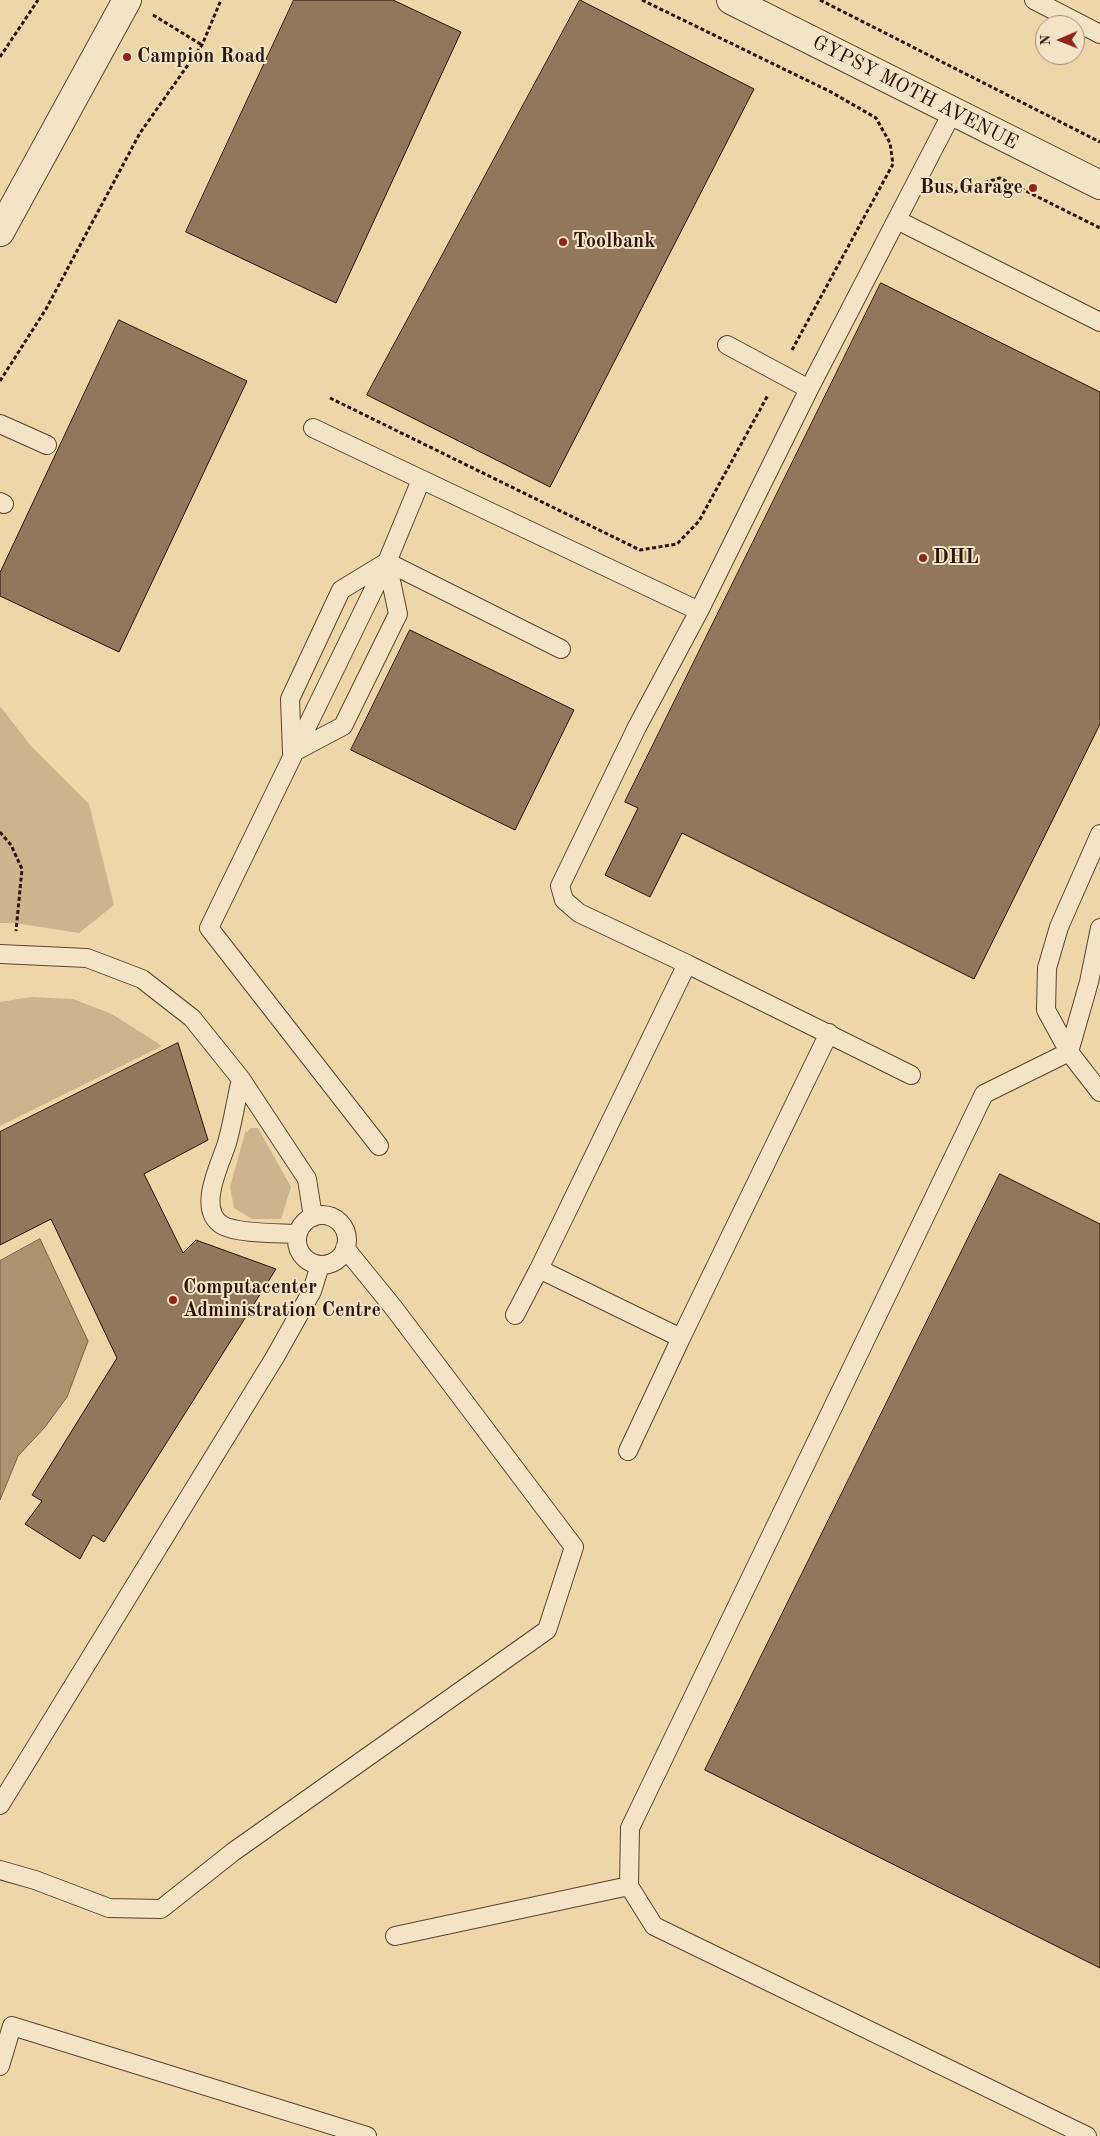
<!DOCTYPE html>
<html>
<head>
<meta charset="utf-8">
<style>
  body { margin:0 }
  #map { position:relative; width:1100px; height:2136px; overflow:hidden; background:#edd6a7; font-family:"Old Standard TT",serif }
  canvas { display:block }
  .north { position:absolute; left:1035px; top:15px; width:50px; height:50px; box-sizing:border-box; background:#f3e4c6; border:1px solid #a4907a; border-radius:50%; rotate:269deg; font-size:14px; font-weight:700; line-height:20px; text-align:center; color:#2d1309 }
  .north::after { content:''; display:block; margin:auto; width:18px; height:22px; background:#8f2418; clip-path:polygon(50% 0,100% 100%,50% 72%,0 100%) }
</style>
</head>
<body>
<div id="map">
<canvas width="1100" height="2136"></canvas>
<div class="north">N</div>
</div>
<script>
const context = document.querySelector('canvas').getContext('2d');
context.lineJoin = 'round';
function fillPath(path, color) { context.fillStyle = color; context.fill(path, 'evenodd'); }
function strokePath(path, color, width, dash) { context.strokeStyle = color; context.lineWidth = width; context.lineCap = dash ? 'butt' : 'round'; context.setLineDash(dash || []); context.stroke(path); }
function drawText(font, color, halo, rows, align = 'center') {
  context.font = font + ' "Old Standard TT",serif'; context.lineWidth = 4; context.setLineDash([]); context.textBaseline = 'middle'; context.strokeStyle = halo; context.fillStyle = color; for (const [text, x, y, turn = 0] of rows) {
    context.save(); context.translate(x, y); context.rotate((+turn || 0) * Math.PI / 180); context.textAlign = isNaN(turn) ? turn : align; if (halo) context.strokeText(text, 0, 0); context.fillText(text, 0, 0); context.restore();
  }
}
fillPath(new Path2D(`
  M0,706L31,746L89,804L114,905L79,933L15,923H0Z
  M31,997L73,999L112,1014L162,1046L0,1126V1002Z
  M251,1128H258L291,1187L281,1219H252L234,1208L230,1187L245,1133Z`), '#ccb58c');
const water = new Path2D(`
  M40,1239L88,1341L67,1397L45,1427L18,1456L0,1500V1261Z`);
fillPath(water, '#ac9471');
strokePath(water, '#796047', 1);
const building = new Path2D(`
  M294,0H393L461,32L336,303L186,232Z
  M580,0L754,89L550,487L367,395Z
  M881,283L1100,392V724L974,979L682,833L650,897L605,875L638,808L625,802Z
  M119,320L247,381L119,652L0,596V573Z
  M410,630L574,710L515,830L351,750Z
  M178,1043L208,1140L144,1174L183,1253L196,1240L276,1269L104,1542L93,1535L80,1559L25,1524L42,1501L32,1495L117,1358L51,1219L0,1245V1132Z
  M1000,1174L1100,1224V1968L705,1770Z`);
fillPath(building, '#91785b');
strokePath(building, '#2d1309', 1);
const service = new Path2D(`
  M1034,0L1100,34
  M897,220L1100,322
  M727,345L809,389
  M0,424L47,445
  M313,428L699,611
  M0,502L4,504
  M387,562L561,649
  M292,752L290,699L341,590L387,562
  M292,753L343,726L398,614L387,562
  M1100,834L1059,927L1047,968L1046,1010L1069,1052L1100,1092
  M0,954L87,958L142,979L192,1018L241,1079L307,1179L313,1217
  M687,964L579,913L564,900L560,886L637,727L699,611L809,389L952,113
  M829,1033L681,1338L539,1269L687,964L911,1075
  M241,1079C236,1100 233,1122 227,1143C221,1163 196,1209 222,1225C237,1234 279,1233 297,1234
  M379,1146L209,928L387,562L421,480
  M297 1240a25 25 0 1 1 50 0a25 25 0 1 1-50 0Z
  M515,1315L539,1269
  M628,1451L681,1338
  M0,1805L275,1357L312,1291L320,1265
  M0,1870L35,1880L109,1908L161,1909L233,1852L547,1630L574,1547L393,1307L345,1248
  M395,1936L629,1886
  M0,2066L12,2026L367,2136
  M1087,2136L654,1926L629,1886L630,1828L984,1094L1069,1052L1089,982L1100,928`);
const tertiary = new Path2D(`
  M731,0L1100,185
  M0,232L127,0`);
strokePath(service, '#5d4430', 20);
strokePath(tertiary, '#5d4430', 30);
strokePath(new Path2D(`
  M642,0L831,92L876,118L890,143L893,164
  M820,0L1100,142
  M153,15L202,45
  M0,57L38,0
  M942,186L954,192L1000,178L1100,228
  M792,350L893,164
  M0,381L46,309L140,133L202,45L221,0
  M330,398L640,550L677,544L699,521L768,395
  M0,832L11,845L22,869L16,931`), '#2d1309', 3, [4, 2.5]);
strokePath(service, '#f3e4c6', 18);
strokePath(tertiary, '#f3e4c6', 28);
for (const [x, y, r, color] of [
  [127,57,5,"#8f2418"],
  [1033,188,5,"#8f2418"],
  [563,242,5,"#8f2418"],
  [923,558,5,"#8f2418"],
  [173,1300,5,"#8f2418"]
]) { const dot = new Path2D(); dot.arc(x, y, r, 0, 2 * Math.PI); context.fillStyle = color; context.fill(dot); strokePath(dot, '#f3e4c6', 2); }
drawText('bold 20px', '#2d1309', '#f3e4c6', [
  ["Campion Road",137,57],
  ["Bus Garage",1023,188,"right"],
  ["Toolbank",573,242],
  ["DHL",933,558],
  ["Computacenter",183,1288],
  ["Administration Centre",183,1311]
], 'left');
drawText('20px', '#2d1309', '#f3e4c6', [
  ["GYPSY MOTH AVENUE",915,93,27]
]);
</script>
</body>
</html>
